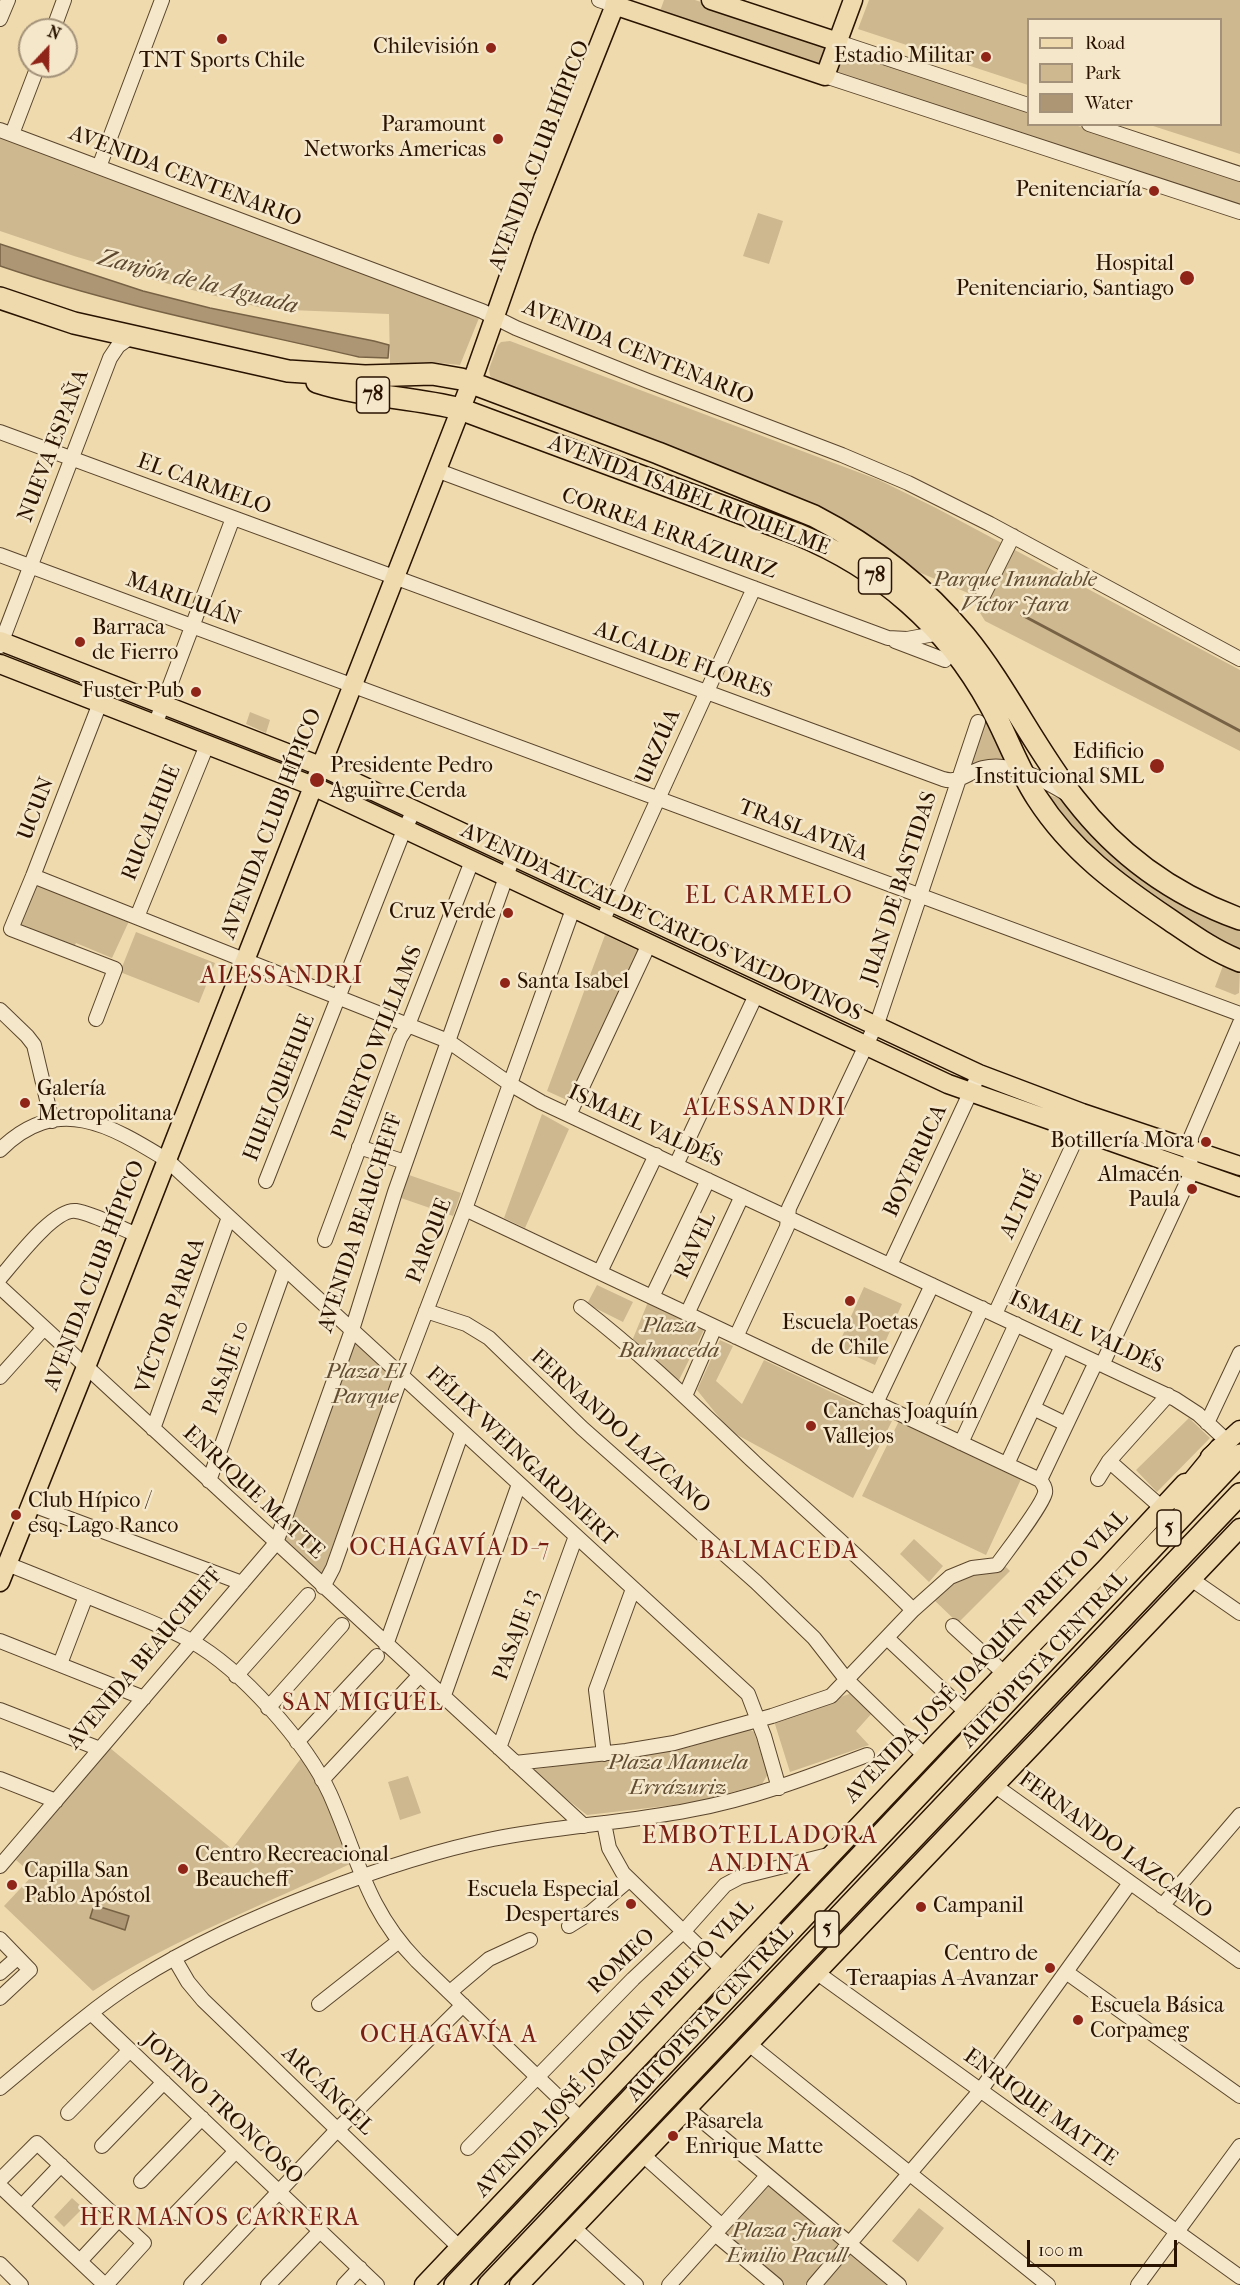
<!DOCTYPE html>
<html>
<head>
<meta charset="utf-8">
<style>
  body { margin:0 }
  #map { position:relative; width:1240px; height:2285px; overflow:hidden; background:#efdaae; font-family:"IM FELL French Canon",serif }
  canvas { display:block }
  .legend { position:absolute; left:1027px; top:18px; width:195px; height:108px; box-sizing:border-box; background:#f5e7ca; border:2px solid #a39279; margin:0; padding:8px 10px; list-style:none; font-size:18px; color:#291300 }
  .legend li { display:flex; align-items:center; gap:12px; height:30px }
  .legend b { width:30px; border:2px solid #a39279 }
  .north { position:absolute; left:18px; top:18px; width:60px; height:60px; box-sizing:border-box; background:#f5e7ca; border:2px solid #a39279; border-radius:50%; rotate:22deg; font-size:16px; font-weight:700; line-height:24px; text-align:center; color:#291300 }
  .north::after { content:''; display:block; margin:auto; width:21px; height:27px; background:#8f2418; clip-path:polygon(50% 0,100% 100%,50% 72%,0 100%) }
  .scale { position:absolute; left:1027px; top:2240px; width:150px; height:27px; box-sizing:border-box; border:3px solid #291300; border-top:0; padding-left:8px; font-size:18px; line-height:21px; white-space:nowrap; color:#291300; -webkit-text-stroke:4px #f5e7ca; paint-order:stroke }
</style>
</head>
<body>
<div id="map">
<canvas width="1240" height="2285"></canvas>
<ul class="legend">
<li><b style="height:8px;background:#efdaae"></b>Road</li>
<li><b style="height:16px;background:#cdb890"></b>Park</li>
<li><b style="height:16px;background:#ac9673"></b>Water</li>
</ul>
<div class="north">N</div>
<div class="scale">100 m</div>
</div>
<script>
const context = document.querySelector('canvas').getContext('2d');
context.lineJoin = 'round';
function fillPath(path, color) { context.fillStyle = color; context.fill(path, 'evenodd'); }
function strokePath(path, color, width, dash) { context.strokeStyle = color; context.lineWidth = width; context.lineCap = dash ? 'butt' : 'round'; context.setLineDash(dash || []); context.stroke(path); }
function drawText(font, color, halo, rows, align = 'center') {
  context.font = font + ' "IM FELL French Canon",serif'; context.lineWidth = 5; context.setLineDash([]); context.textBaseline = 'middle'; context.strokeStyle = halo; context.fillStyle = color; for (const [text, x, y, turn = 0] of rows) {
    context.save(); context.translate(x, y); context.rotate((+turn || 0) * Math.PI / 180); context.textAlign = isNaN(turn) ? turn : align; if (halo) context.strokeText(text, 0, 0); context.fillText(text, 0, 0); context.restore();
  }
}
fillPath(new Path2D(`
  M664,0H695L830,45L822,67L659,14Z
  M869,0H1240V154L1150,125L1220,124V20H1028V85L858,29Z
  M846,49L1028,109V124L1075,125L1240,179V205L837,73Z
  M0,136L479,318L460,365L431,362L390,364L389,314L266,309L165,283L74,256L0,231Z
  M758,213L783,221L769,264L743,256Z
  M510,341L879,480L936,508L1240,670V751L985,621L968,593L902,565L813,505L494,379L490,376L489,369L498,345L501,342Z
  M250,712L270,720L266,733L246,724Z
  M985,714L1004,755L1002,761C988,759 978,760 966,767Z
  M1041,793L1066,800L1240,925V949L1233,947C1159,906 1095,858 1041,793Z
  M33,881L130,919L112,958L76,943L72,951L15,928Z
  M136,932L215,963L199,1003L120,972Z
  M605,935L639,951L569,1101L547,1091Z
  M1224,963L1240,970L1239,993L1235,995L1215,987Z
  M542,1114L569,1129L525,1228L504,1218Z
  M409,1175L461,1193L453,1216L401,1198Z
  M597,1285L633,1302L623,1322L587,1304Z
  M864,1287L902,1304L875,1365L837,1348Z
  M648,1302L704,1330L678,1382L632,1341Z
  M356,1338L395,1378L321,1577L282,1542Z
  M720,1340L733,1346L716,1381L742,1404L764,1360L892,1421L853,1498L730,1431L697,1390Z
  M1189,1418L1210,1438L1157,1492L1136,1470Z
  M899,1421L1022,1477L986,1555L862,1496Z
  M914,1539L943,1566L929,1582L900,1554Z
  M1003,1564L1010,1571L958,1623L933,1599L960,1573Z
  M852,1693L873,1712L856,1731L869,1745L790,1772L774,1721Z
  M749,1729L754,1732L768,1774L762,1784L692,1803L587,1815L530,1770L689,1747Z
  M110,1748L232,1849L302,1757L321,1783L352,1863C265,1905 174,1938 93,1991L4,1906L33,1875L16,1860Z
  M408,1776L421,1813L400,1820L388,1782Z
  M766,2179L842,2242L805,2285H776L718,2233Z
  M72,2198L83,2208L64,2227L54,2217Z
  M919,2208L944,2228L918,2262L892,2241Z
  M849,2253L887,2285H822Z`), '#cdb890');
const water = new Path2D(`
  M0,244L143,291L210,308L374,341L389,345L388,358L359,357C238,329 117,306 0,266Z
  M94,1905L129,1916L125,1930L90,1918Z`);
fillPath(water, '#ac9673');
strokePath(water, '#786245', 1.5);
strokePath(new Path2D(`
  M1022,615L1240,731`), '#786245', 3);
const minor = new Path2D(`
  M599,0L614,5
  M0,19L8,0
  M53,30L64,0
  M838,42L1028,105
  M825,76L1240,212
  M1089,124L1240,174
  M0,130L482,311L516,328L648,381L842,455L908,483L990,524L1240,659
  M12,134L38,66
  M99,167L162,0
  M0,432L943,779C959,784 968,772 983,768C1012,761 1043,780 1067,794
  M436,470L888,638L907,639L940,633
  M0,555L1240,1014
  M982,598L1013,536
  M895,641L945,660
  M0,646L110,358L118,346L132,336
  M155,725L233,518
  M33,876L448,1041L510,1084L541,1102L1175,1399L1198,1414L1227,1441
  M137,917L207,745
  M602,922L754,588
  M0,1010L27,1036L34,1045L52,1121
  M96,1019L115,969L11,929L33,876L100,703
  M569,1115L649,944
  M359,1147L405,1162
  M0,1150C57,1093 110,1125 167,1160L748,1694L764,1736L779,1788
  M676,1165L756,995
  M266,1181L402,835L414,810
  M465,1209L1040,1480C1043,1484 1046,1488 1045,1493C1042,1506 1007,1551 997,1565L972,1568L950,1577L913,1610L831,1696L772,1716L674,1743L626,1751L515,1763
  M325,1240L400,1038L408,1025L472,861
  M890,1265L979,1074
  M600,1272L656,1155
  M0,1278C15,1261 54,1208 76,1211C95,1214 119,1228 138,1235
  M0,1287L584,1826
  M652,1297L708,1180
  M581,1307C643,1355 698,1409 755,1463C808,1512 862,1559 913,1610
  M426,1311L466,1324L489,1338L582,1428L756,1582L814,1638L846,1679L925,1756
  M687,1314L742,1196
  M995,1314L1079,1132L1081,1122
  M736,1337L787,1227L789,1208L879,1018L978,722
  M1102,1365L1190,1176L1191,1137L1240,1023
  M0,1377L44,1328
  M685,1396L715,1327
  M876,1403L932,1285
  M1033,1408L1066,1424
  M931,1418L982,1308
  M1207,1423L1240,1353
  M153,1429L229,1217
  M961,1443L1016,1324
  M1109,1461L1161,1507
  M1007,1464L1062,1346
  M1098,1479L1109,1461L1168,1395
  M1040,1480L1096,1362
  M209,1481L285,1268
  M30,1504L242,1583
  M7,1564C38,1576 69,1589 99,1601C130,1614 162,1625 191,1641C241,1669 306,1742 330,1794C358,1857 366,1909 417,1961L582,2120
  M1191,1579L1240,1613
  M323,1587L333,1568L398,1385L465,1209L573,909
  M953,1626L1005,1674
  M887,1638L967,1713
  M0,1641L144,1698
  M386,1645L462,1432
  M60,1664L86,1596
  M236,1676L308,1595
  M443,1698L519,1484
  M268,1708L342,1625
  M0,1710L100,1749
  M297,1742L377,1656
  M499,1748L576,1536
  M604,1754L596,1690L633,1589
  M0,1779L56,1801
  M322,1780L419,1676
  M994,1785L1240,1961
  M604,1823L609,1848L623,1873L723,1970
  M0,1866L276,1543L352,1330L395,1192L513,857
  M1162,1906L1240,1815
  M569,1926L590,1913L629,1880
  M0,1939L30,1970L0,1998
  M174,1958L188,1982L203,2000L460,2248
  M816,1972L1240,2277
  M1066,1972L1240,2096
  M0,1973L17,1958
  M450,1992L489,1959L530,1940
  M319,2004L399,1941
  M91,2013L377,2285
  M749,2044L1048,2285
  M0,2088C44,2052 86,2013 134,1982C192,1945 253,1918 317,1893C374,1871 433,1851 493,1839C558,1826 625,1823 690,1810C751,1799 809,1777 867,1755
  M687,2108L899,2285
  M68,2113L130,2050
  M102,2146L164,2082
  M468,2148L633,1979L683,1932L725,1885L740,1877L832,1854
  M643,2155L722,2226
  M0,2180L37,2143L144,2243L106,2285
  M141,2181L202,2118
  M0,2186L105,2285
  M22,2206L61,2165
  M176,2213L236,2151
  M574,2228L636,2285
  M715,2234L776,2285
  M80,2261L119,2219
  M0,2264L21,2285
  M191,2285L337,2130L463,2005
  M268,2285L320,2231
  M344,2285L360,2268
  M669,2285L767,2176
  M814,2285L980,2091L1130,1883
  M1138,2285L1240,2146`);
const major = new Path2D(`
  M711,0L838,42
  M614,5L825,76L853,0
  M0,641L320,766L979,1074L1082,1113L1240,1166
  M0,664L313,786L948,1084L1240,1187
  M1210,1457L1240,1430
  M0,1582L86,1367L476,370L525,231L617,0
  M424,2285L940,1740L1106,1568L1185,1483
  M519,2285L1240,1528`);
const highway = new Path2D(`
  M0,298L74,323L288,371L365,376L432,374L461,379L658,453L814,516C872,546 923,585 965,636C1006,686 1034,747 1074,798C1117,854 1174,895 1240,919
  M317,382C363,397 413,397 460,409L797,534C880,568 947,626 990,705C1007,736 1018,769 1037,798C1071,851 1118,885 1170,920C1192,935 1214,951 1240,961
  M1179,1499L1220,1449
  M455,2285L1240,1455
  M489,2285L1240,1494`);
strokePath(minor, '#5a452c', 16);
strokePath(major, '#291300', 21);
strokePath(highway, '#291300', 24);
strokePath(minor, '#f5e7ca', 14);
strokePath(major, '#efdaae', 18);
strokePath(highway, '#efdaae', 21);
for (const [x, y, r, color] of [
  [222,39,6,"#8f2418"],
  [491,48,6,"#8f2418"],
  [986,57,6,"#8f2418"],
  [498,139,6,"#8f2418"],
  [1154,191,6,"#8f2418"],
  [1187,278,8,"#8f2418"],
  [80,642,6,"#8f2418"],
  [196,692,6,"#8f2418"],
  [1157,766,8,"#8f2418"],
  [317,780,8,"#8f2418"],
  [508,913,6,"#8f2418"],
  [505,983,6,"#8f2418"],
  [25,1103,6,"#8f2418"],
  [1206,1142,6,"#8f2418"],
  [1192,1189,6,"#8f2418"],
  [850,1301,6,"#8f2418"],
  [811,1426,6,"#8f2418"],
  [16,1515,6,"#8f2418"],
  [183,1869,6,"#8f2418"],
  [12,1885,6,"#8f2418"],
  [631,1904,6,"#8f2418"],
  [921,1907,6,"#8f2418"],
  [1050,1968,6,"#8f2418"],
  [1078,2020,6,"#8f2418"],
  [673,2136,6,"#8f2418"]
]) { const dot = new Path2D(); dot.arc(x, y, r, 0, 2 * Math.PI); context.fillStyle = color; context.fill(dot); strokePath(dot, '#f5e7ca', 2); }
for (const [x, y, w] of [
  [373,395,33],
  [875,576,33],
  [1169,1528,24],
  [827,1929,24]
]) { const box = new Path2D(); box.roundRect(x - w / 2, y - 18, w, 36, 4.5); context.fillStyle = '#f5e7ca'; context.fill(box); strokePath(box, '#291300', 1.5); }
drawText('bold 21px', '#291300', null, [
  ["78",373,395],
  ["78",875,576],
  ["5",1169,1528],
  ["5",827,1929]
]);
drawText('22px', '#291300', '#f5e7ca', [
  ["Chilevisión",479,48],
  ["Estadio Militar",974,57],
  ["TNT Sports Chile",222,62,"center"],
  ["Paramount",486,126],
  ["Networks Americas",486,151],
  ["Penitenciaría",1142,191],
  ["Hospital",1174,265],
  ["Penitenciario, Santiago",1174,290],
  ["Barraca",92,629,"left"],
  ["de Fierro",92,654,"left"],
  ["Fuster Pub",184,692],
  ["Edificio",1144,753],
  ["Institucional SML",1144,778],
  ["Presidente Pedro",330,767,"left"],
  ["Aguirre Cerda",330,792,"left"],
  ["Cruz Verde",496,913],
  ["Santa Isabel",517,983,"left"],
  ["Galería",37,1090,"left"],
  ["Metropolitana",37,1115,"left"],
  ["Botillería Mora",1194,1142],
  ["Almacén",1180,1176],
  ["Paula",1180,1201],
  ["Escuela Poetas",850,1324,"center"],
  ["de Chile",850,1349,"center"],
  ["Canchas Joaquín",823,1413,"left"],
  ["Vallejos",823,1438,"left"],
  ["Club Hípico /",28,1502,"left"],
  ["esq. Lago Ranco",28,1527,"left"],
  ["Centro Recreacional",195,1856,"left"],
  ["Beaucheff",195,1881,"left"],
  ["Capilla San",24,1872,"left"],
  ["Pablo Apóstol",24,1897,"left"],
  ["Escuela Especial",619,1891],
  ["Despertares",619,1916],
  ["Campanil",933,1907,"left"],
  ["Centro de",1038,1955],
  ["Teraapias A-Avanzar",1038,1980],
  ["Escuela Básica",1090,2007,"left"],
  ["Corpameg",1090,2032,"left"],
  ["Pasarela",685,2123,"left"],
  ["Enrique Matte",685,2148,"left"]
], 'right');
drawText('22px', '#291300', '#f5e7ca', [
  ["AVENIDA CLUB HÍPICO",540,156,-69],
  ["AVENIDA CENTENARIO",185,177,21],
  ["AVENIDA CENTENARIO",638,353,22],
  ["NUEVA ESPAÑA",54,446,-69],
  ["EL CARMELO",204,485,20],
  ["AVENIDA ISABEL RIQUELME",689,496,21],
  ["CORREA ERRÁZURIZ",669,534,20],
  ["MARILUÁN",183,600,20],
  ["ALCALDE FLORES",683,661,20],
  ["URZÚA",659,747,-66],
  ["UCUN",37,809,-69],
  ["RUCALHUE",152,823,-68],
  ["AVENIDA CLUB HÍPICO",272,824,-69],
  ["TRASLAVIÑA",803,831,21],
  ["JUAN DE BASTIDAS",900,888,-72],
  ["AVENIDA ALCALDE CARLOS VALDOVINOS",661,923,25],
  ["PUERTO WILLIAMS",378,1043,-68],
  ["HUELQUEHUE",280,1088,-68],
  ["ISMAEL VALDÉS",645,1127,25],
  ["BOYERUCA",916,1161,-65],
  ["ALTUÉ",1022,1205,-65],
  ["AVENIDA BEAUCHEFF",361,1223,-72],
  ["PARQUE",430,1241,-69],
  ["RAVEL",696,1246,-65],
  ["AVENIDA CLUB HÍPICO",95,1276,-69],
  ["VÍCTOR PARRA",171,1316,-70],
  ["ISMAEL VALDÉS",1086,1333,25],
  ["PASAJE 10",227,1368,-70],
  ["FERNANDO LAZCANO",620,1432,42],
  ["FÉLIX WEINGARDNERT",521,1457,43],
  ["ENRIQUE MATTE",253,1493,43],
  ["PASAJE 13",517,1635,-70],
  ["AVENIDA JOSÉ JOAQUÍN PRIETO VIAL",987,1657,-46],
  ["AVENIDA BEAUCHEFF",145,1659,-50],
  ["AUTOPISTA CENTRAL",1045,1660,-47],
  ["FERNANDO LAZCANO",1115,1846,36],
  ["ROMEO",622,1962,-44],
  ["AUTOPISTA CENTRAL",711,2014,-47],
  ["AVENIDA JOSÉ JOAQUÍN PRIETO VIAL",615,2049,-47],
  ["ARCÁNGEL",327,2091,44],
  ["ENRIQUE MATTE",1040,2108,36],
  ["JOVINO TRONCOSO",222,2109,43]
]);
drawText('italic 22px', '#624d32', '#f5e7ca', [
  ["Parque Inundable",1015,581],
  ["Víctor Jara",1015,606],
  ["Plaza",669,1327],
  ["Balmaceda",669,1352],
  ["Plaza El",365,1373],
  ["Parque",365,1398],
  ["Plaza Manuela",678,1764],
  ["Errázuriz",678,1789],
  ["Plaza Juan",787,2232],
  ["Emilio Pacull",787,2257]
]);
drawText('italic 24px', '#5d472e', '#f5e7ca', [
  ["Zanjón de la Aguada",198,283,14]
]);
context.letterSpacing = '1.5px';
drawText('24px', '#7a1f14', '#f5e7ca', [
  ["EL CARMELO",769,897],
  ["ALESSANDRI",282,977],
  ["ALESSANDRI",765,1109],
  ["OCHAGAVÍA D-7",450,1549],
  ["BALMACEDA",779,1552],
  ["SAN MIGUEL",363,1704],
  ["EMBOTELLADORA",760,1837],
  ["ANDINA",760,1865],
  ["OCHAGAVÍA A",449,2036],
  ["HERMANOS CARRERA",220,2219]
]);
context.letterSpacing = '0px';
</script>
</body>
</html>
